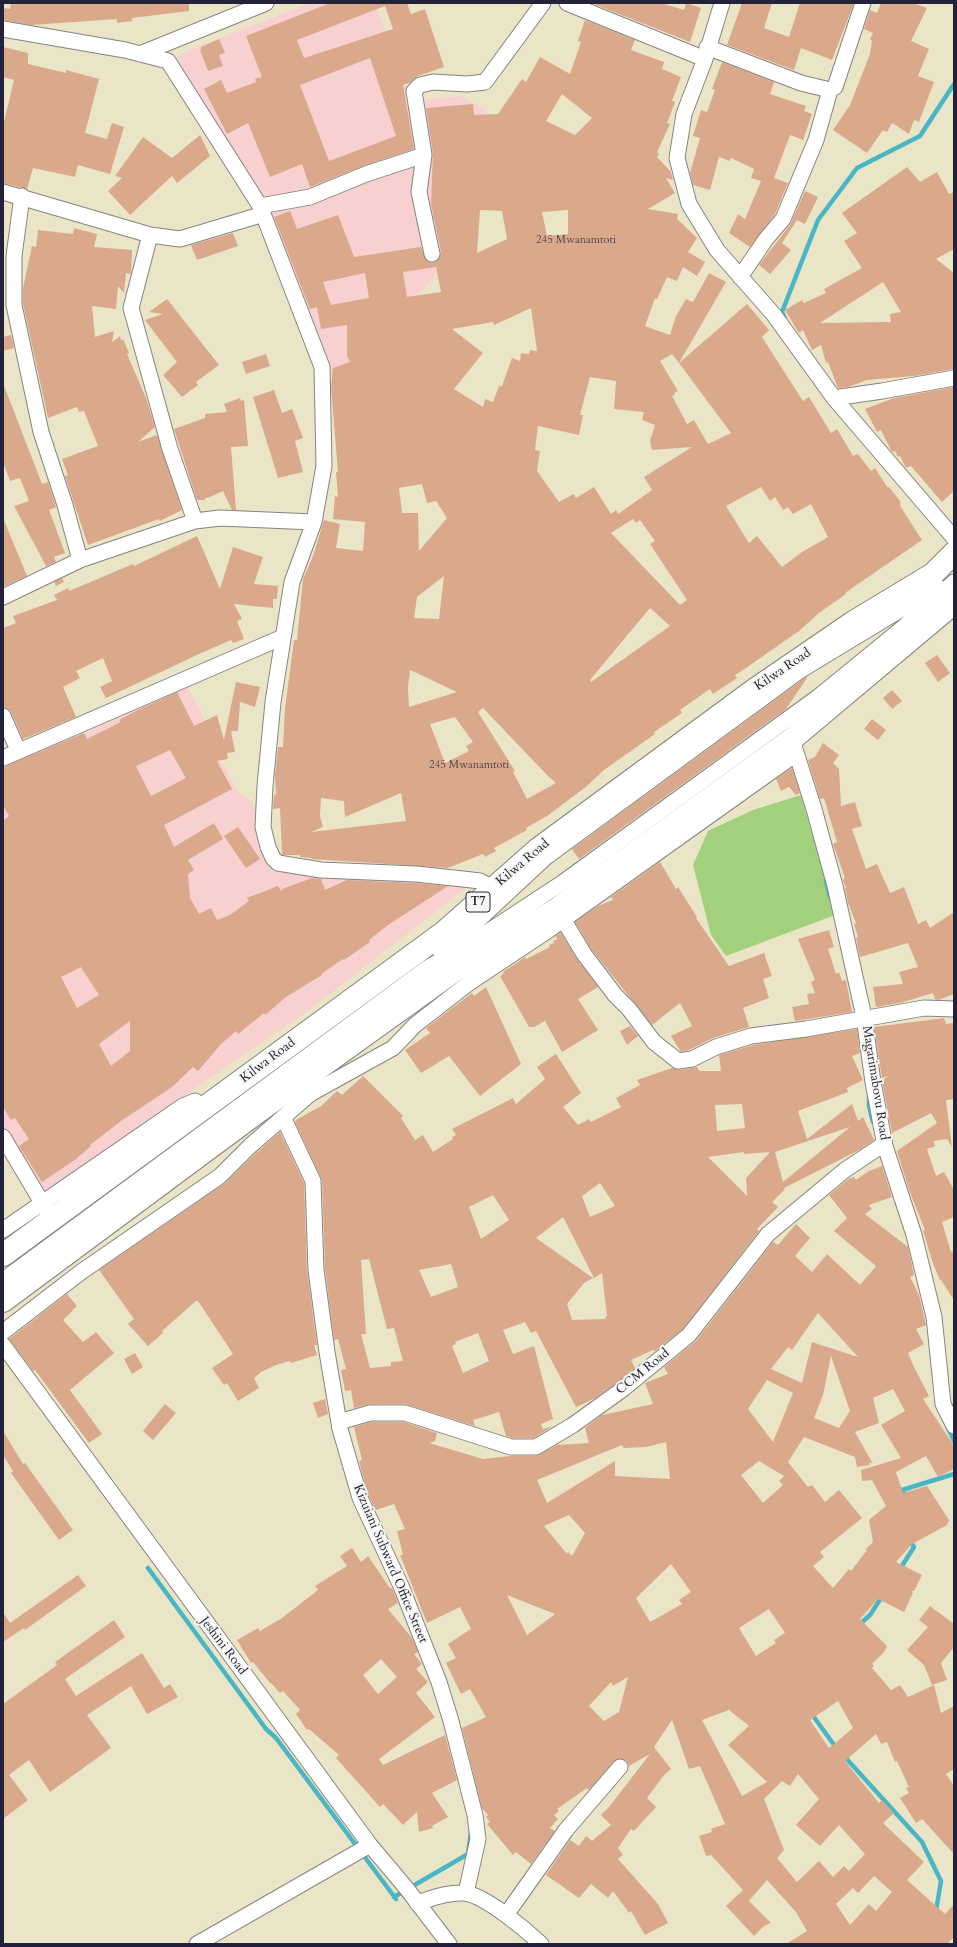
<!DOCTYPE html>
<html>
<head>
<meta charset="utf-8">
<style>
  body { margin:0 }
  #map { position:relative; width:957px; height:1947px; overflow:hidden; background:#ebe5c7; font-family:Cardo,serif }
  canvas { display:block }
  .frame { position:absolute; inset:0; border:4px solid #22223b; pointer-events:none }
</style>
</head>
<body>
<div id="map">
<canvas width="957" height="1947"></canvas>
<div class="frame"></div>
</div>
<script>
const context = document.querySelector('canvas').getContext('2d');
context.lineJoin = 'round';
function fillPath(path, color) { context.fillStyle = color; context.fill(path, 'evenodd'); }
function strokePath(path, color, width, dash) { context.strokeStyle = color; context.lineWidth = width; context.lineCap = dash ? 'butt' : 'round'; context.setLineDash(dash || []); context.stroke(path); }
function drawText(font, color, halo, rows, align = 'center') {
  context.font = font + ' Cardo,serif'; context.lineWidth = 4; context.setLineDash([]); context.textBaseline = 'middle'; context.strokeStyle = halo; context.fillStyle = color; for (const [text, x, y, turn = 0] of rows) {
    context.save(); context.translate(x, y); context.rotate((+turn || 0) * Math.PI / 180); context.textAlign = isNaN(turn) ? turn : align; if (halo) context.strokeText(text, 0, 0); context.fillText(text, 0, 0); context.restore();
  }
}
fillPath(new Path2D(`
  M310,3H374L386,32L411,101L461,96L486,110L492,181L451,256L435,273L430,283L412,298L340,378L327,377L261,219L175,63L181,54L195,48Z
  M185,684L199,708L208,730L215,758L224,766L236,790L262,811L276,871H421L480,877L308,1011L40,1195L3,1132V765L91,731Z`), '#f7d0cf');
fillPath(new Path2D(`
  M801,795L835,915L726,956L711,935L693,865L708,831L753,810Z`), '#a3d07d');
strokePath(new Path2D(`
  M785,319L782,312L818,220L857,168L920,136L954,84
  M826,881L830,897
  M869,1094V1106L873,1122
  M948,1428L954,1441
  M906,1497L902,1490L954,1474
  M148,1568L266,1729L276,1738L396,1899
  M900,1569L914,1547L910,1540
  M859,1625L870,1615L883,1595
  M811,1713L837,1749
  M844,1756L922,1842L941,1881L936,1911
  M394,1897L468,1854L471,1832`), '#48b6c4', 4.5);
fillPath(new Path2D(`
  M11,3H189V11L132,18V21L117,23V19L31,25L3,20L4,8L10,9Z
  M330,3H407L411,14L425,9L444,67L418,76L409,83L403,85L414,149L363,166L310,187L302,164L270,177L248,123L227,134L204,89L221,80L227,93L256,82L255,79L262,77L246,36ZM385,6L393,29L304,58L297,40ZM370,58L396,136L329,161L300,85Z
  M591,3H661L684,10L686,3L701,8L690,42Z
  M742,3H772L764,28L789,37L800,3H854L832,60L801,48L794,70L727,45Z
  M881,3H913L927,8L911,41L929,49L918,76L934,82L919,122L914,120L909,134L892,123L887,132L883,130L867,153L833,130L850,105L870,54L872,41L870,39L873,33L864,29L870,10L877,13Z
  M585,20L635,40L631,50L664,62L662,69L681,77L672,101L675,102L667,123L670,124L657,152L659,154L657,157L671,172L673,180L666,178L675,193L648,209L678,214L677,219L697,238L688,252L705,262L697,276L683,267L677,281L667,277L657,299L655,298L645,326L670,335L676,316L686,299L693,302L709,273L726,282L679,363L672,354L660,361L678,391L674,393L675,395L672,396L687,424L694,420L708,444L731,433L679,363L747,304L769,330L762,337L803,401L809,397L831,433L837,429L853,456L858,454L871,471L875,468L888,488L889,487L900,501V506L922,540L845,593L846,594L819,613L799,631L743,670L735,675L737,678L713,694L710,689L680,710L682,713L654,732L655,734L604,770L587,786L547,816L526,828L527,830L494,848L496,851L485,857L483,854L448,868L312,859V858L300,857V855H282L280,808L273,809L274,795L276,794L275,776L278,747H283L285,708L294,640H297L303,579L313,556L324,520L340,524L336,548L363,551L365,522L333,519L335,496L338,497L336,472H338L331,387L333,368L350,362L347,355V325L321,329L317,307L310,309L274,217L290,211L297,229L338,215L354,257L421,247L426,260L433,263L438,261L441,252L431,204L433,154L426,108L473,104L474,115L498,114L522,79L526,82L540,57L570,74L581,42L578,41ZM562,94L592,118L575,135L546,121ZM480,210L502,211L507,239L477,253ZM568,210V234L547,236L542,212ZM436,267L441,292L407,297L403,272ZM365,273L369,298L331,305L323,282ZM531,308L537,351L530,350L529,354L521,353L520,361L512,358L502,386H499L493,402L485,399L483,407L454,389L483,353L452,329L493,322L494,325ZM590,377L616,381L614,409L644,412L642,420L655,425L650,441L652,450L692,447L644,477L652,490L618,514L616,510L611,514L594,487L576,498L574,494L559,502L537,471L540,451L535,450L538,426L579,435L583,415H580ZM422,484L427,503L436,501L447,518L419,551L418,513H402L399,488ZM761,487L770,501L775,497L783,510L788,507L793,514L811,504L828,537L802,552L782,567L757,536L749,543L726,506ZM633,519L636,523L640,520L655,541L650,544L687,600L680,605L611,533ZM444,576L439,619L414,618L417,597ZM650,608L670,626L591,682L590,680ZM410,670L457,692L409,707L408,687ZM483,708L548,776L556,783L527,799L513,772L515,771L478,712ZM455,717L473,742L466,746L469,751L445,763L430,724ZM401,793L406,821L311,832L323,827L320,816L321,798L344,801L345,817Z
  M219,39L225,53L219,55L223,66L208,71L200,50L201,49V47Z
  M3,47L28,53V64L66,73V70L99,79L85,133L107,139L112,123L124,127L110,174L78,165L75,177L33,168L27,189L3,183V126L14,80L3,77Z
  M722,62L774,82L770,94L806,106L804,111L812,114L803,140L790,135L774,178L788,183L775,214L750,247L729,233L738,214L745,219L761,181L751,178L754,169L731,158L730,161L719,157L710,190L693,185L690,173L700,138L693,136L701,110L707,112L715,90L712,89Z
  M200,135L210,156L177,183L172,176L130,215L108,191L122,178L115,176L143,137L172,158Z
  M907,167L920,182L937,172L949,194L954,192V249L936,259L954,273V369L914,376L867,380L848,387L838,388L828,362L826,363L821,345L812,350L803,330L799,333L785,310L802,300L804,303L826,293L824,289L862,268L844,241L857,233L842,213ZM883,282L901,312L890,314L891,322L820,323Z
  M805,191L818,197L805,224L797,220L782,243L791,250L770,274L759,265L790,225Z
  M74,228L97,234L94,247L132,250L131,274L126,273L124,293L118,286L116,309L92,306L95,337L114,331L112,342L120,336L121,340L123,339L129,353L127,354L146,398L155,427L138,442L157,435L182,510L160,521L159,519L88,545L65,476L68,475L62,459L98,446L84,411L79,412L77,407L48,418L23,304V288L32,246L36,247L38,230L73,234Z
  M233,233L238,246L197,260L191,245Z
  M167,299L219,365L196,382L198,385L182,397L163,375L177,362L145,320L163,314L149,312Z
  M11,335L14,348L3,351V337Z
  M266,354L270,366L246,374L242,362Z
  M3,383L42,484L48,482L56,507L49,510L65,553L54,557L56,562L46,566L14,506L29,501L20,478L10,481L3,462Z
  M954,387V491L942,502L911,466L906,468L900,456L898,457L895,451L892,452L881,430L877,432L865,409L894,398Z
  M274,390L282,413L292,409L303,438L295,441L303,472L278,478L253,397Z
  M240,398L241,401L244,400L248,446L231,447L236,510H232L223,491L210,497L205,498V500H197L174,429L205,418V414L227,412L224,404Z
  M3,518L27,576L3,587Z
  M197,536L220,589L233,547L263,557L254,584L278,586L277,599H273V608L234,604L242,619L237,621L244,639L233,643L231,640L199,654L106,698L100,687L112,681L103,658L76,671L80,678L63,687L76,717L23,739L11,712L8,709L3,707V628L16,623L13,616L57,600L54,595L68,588L69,591L133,564L134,566Z
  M62,578L64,582L56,586L54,582Z
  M937,655L950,673L938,682L925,663Z
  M806,677L807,678L786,709L579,859L572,849Z
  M236,682L260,687L255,707L240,702L238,731H231L235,752L227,753L228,759L217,761L232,789L164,825L174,847L214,823L223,839L188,860L194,870L188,874L190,898L199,914L211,908L217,920L230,915L249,901L247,898L278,886L282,892V889L312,878L321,879L325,890L347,880L415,883L448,886L388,925L369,940L370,942L344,960L343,959L321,974L322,975L286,997L265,1015L264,1013L238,1034L236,1031L221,1044L198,1071L193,1067L172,1087L121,1121L90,1145L91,1146L76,1159L42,1182L19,1146L29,1139L15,1118L11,1120L3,1107V821L9,816L3,805V767L84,733L87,739L121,722L119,720L138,710L177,692L194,726L217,715L224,740ZM170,750L186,778L151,796L136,766ZM81,967L99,995L77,1008L61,977ZM130,1021V1051L111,1066L99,1044Z
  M892,690L902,701L892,709L883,698Z
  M872,719L886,730L878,740L864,729Z
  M823,743L839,755L833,763L839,769L841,806L855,802L862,826L852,829L866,869L877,864L890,893L904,887L918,924L926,920L930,928L954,912V994L939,1000L935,999L933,993L900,1003L876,1007L873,987L903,984L899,972L918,967L908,943L860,957L856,938L858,937L854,924L856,923L848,903L845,888H846L843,880L845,878L833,844L837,842L824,798L820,799L808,760L815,757Z
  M792,768L800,793L796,795L789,787L781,791L776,779Z
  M238,827L260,859L246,868L224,836Z
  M660,862L676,889L678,887L697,917L696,918L729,966L764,953L772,976L763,979L769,998L743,1008L749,1027L713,1038L689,1050L681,1052L671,1036L692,1026L680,1003L652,1025L591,949L575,922L598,906L613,900L611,897Z
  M829,930L834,947L828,949L836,974L839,972L842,981L846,980L852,1012L795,1021L792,1007L809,1004L807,994L815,993L811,982L815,980L798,939Z
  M561,933L577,959L598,987L578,999L598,1030L562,1052L545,1021L534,1027H529L500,976L504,973L503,972L521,960L525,957L526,959L550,947L549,945L554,943L553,941L557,939L556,936Z
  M486,987L521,1064L480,1096L449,1056L421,1073L405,1050L430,1033L426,1028L472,993L474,996Z
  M944,1018L946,1024L954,1023V1099L946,1100L952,1147L947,1139L934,1141L935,1146L927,1149L936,1176L944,1172L954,1190V1217L942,1222L951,1252L954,1251V1300L941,1280H940L932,1261L923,1230H925L909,1190L897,1151L937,1123L931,1113L892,1133L882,1081L888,1076L882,1078L874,1027Z
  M630,1026L638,1036L627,1045L620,1031Z
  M857,1029L860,1053L852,1056L863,1080L847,1088L848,1092L798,1111L807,1139L852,1104L858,1121L863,1117L874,1140L859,1150L784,1188L785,1189L772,1202L778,1207L757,1229L759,1231L683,1329L655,1351L653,1350L631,1360L635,1368L618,1382L594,1399L576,1407L536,1331L531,1333L525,1322L503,1330L513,1354L534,1346L553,1419L541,1424L543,1429L553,1426L534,1438H512L506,1436L499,1412L473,1420L475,1426L405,1404H370L354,1408L351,1390L345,1391L341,1370L346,1369L338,1339L334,1340L325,1269L322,1180L295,1122L296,1120L321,1106L337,1091L342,1095L363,1076L403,1116L401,1118L415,1140L423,1135L433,1152L453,1139L452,1137L456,1135L452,1129L513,1098L516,1104L545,1079L537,1067L556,1054L581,1093L563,1107L578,1125L589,1119L591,1122L621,1107L616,1098L640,1085L637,1080L672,1068L679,1070L697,1067L699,1071H721L719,1055L753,1045ZM742,1104L745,1128L717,1131L715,1105ZM850,1127L783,1182L775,1152ZM744,1152V1154L770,1152L746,1178L747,1196L708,1157ZM600,1183L615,1206L590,1217L582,1196ZM493,1195L509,1220L481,1239L469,1207ZM563,1217L594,1278L602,1273L607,1316L605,1317L606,1319L572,1320L567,1304L584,1283L593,1278L536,1238ZM369,1259L387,1329L394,1328L403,1361L391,1362V1366L370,1368L361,1334H366L361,1260ZM451,1264L458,1287L431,1297L419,1270ZM478,1333L489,1361L463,1373L452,1346L456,1344L455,1342Z
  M280,1132L304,1183L307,1270L317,1345H314L317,1355L291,1363L290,1361L276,1365L261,1372L254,1378L259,1388L238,1401L227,1383L224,1385L212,1368L233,1354L198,1301H196L162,1331L163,1333L148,1346L128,1324L134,1319L99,1270L225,1183L256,1153Z
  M882,1166L892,1197L869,1205L872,1209L865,1214L908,1247L914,1275L910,1277L919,1295L926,1325L916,1329L924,1344L908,1353L914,1367L929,1396L923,1399L954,1446V1469L938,1477L926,1456L896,1472L903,1493L927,1486L949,1520L947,1525L912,1544L896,1562L922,1575L914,1591H911L913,1593L904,1612L878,1599L860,1619L887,1646L884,1652L872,1664L874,1666L872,1668L891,1690L900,1685L908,1697L934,1685L941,1713L954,1706V1769L946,1774L954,1786V1854L922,1819L916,1823L900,1798L909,1793L906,1788L909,1787L897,1761L895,1762L887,1742L881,1744L876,1734L845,1761L879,1803L882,1800L894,1813L883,1823L924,1862L907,1880L945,1914L954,1904V1937L947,1944H786L807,1931L796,1912L767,1880L749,1901L771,1923L764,1926L754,1936L726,1906L743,1890L711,1855L706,1856L699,1836L712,1832L711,1829L725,1824L700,1766L689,1769L672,1720L654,1747L671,1769L664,1775L647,1798L656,1807L634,1831L631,1829L618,1848L623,1855L618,1859L658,1904L668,1923L645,1935L631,1911L629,1913L613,1891L608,1898L591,1884L579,1898L546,1875L570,1840L579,1846L586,1836L592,1841L611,1825L601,1815L609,1807L650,1754L629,1766L626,1760L617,1759L589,1790L587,1788L557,1809L559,1811L554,1815L558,1819L550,1828L555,1831L531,1864L516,1852L513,1855L487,1824L490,1822L486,1817L488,1815L482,1808L462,1728L486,1717L470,1689L461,1694L446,1663L456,1658L448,1644L471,1629L460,1607L427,1623L400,1555H403L397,1531L405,1529L394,1504L376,1510L368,1495L359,1461L362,1460L354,1427L371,1422H404L437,1433L435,1441L429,1443L483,1459L511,1456H536L559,1444V1445L589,1443L585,1428L602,1415L653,1404L645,1383L668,1374L664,1367L696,1341L773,1242L778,1245L796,1224L810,1238L795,1256L812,1272L827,1254L860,1285L876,1266L834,1231L847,1218L829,1195L849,1179L854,1177L856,1180L869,1171ZM818,1313L858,1357L812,1342L802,1383L771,1369L788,1347L792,1350ZM831,1356L850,1411L839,1428L814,1418L823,1395ZM767,1380L793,1393L773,1442L748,1409ZM893,1389L905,1411L881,1425L901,1458L861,1470L862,1481L872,1480L886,1506L869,1520L873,1542L866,1549L867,1550L851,1571L849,1569L833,1588L813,1566L824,1557L820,1552L862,1518L839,1490L825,1502L812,1485L808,1487L788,1462L804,1437L855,1457L857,1467L870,1465L869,1462L873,1464L855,1432L879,1423L873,1398ZM666,1442L670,1479L615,1476V1461L547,1503L537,1480L622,1445L624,1448L646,1447ZM759,1461L784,1476L779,1481L783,1485L763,1503L741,1475ZM569,1515L585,1533L572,1556L568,1552L567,1554L544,1526ZM671,1564L691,1592L679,1600L682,1604L650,1622L636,1598ZM507,1595L555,1614L527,1635ZM769,1609L785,1633L774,1640L776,1643L756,1656L739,1628ZM628,1677L619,1712L604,1721L589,1706L611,1682L613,1686ZM838,1701L853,1728L829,1748L810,1720ZM729,1710L749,1726L728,1745L767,1782L742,1796L702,1720ZM798,1774L819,1799L796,1825L820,1846L839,1825L865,1854L849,1871L844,1866L833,1877L819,1861L797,1882L777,1858L784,1850L764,1799L782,1781L790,1786ZM874,1876L892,1892L876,1911L869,1904L850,1925L836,1904L853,1888L858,1893Z
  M67,1294L77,1306L63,1320L83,1342L96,1332L114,1353L70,1390L102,1434L89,1443L35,1370L33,1371L9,1339Z
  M135,1353L143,1367L132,1374L124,1359Z
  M325,1399L328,1414L318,1418L313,1403Z
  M165,1404L176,1413L153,1440L143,1431Z
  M3,1431L23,1464L25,1463L73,1530L59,1540L11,1473L13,1471L3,1455Z
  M352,1548L361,1562L368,1556L390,1588H392L398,1603L388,1609L412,1638L418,1652L414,1654L422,1664L416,1669L428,1682L416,1693L435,1717L379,1759L383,1765L445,1735L457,1780L432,1793L448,1817L432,1826L433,1828L419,1832L417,1812L403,1825L383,1804L380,1807L336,1758L339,1755L309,1729L307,1730L296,1714L300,1710L283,1691L280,1693L271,1683H270L253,1662L251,1663L237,1640L258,1628L260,1631L282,1618L318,1590L315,1586L347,1566L340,1556ZM381,1659L397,1677L378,1694L363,1675Z
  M78,1575L86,1586L25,1630L24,1628L3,1642V1612L10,1623Z
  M930,1606L954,1624V1647L941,1663L947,1680L932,1685L924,1665L907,1650L928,1627L919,1620Z
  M114,1620L125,1637L65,1679L76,1696L142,1653L164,1688L170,1684L178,1697L147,1714L131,1686L87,1715L111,1748L50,1792L29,1760L9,1775L28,1800L3,1819V1704L57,1665L55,1662Z`), '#daa98b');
const minor = new Path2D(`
  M567,3L705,59
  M722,3L705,59L684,114L677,158L689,204L717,250L774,315L834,398L954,538
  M3,29L125,50L168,61L260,206L322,367L324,466L314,522L292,582L273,702L265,786L263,827L268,847L273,858L278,863L321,870L416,874L463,879L480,881L493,888
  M707,47L801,83L830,90L835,87L863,3
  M140,54L266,3
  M3,192L150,235L180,239L257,216L263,213
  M22,196L14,256V305L41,432L65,505L80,560
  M260,206L310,197L366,174L424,155
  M150,235L131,308L170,449L195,521
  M432,254L419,192L424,155L414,91L420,85L433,82L467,84L485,82L543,3
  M740,277L766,239L783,219L816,140L830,90
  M834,398L882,391L954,378
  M3,597L80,560L195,521L220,518L314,522
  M3,716L18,750
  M794,746L814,809L835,886L864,1017L873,1082L885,1146L914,1235L934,1317L943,1404L954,1426
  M3,758L283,637
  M558,911L584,954L615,995L629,1009L654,1042L678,1061L692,1059L716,1047L751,1036L806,1029L924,1008L954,1009
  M441,955L545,858L801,670L938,587
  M283,1117L313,1181L316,1270L327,1352L340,1429L360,1498L401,1586L439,1682L451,1721L475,1815L478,1839L466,1893
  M3,1137L47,1211
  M3,1230L183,1106L195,1101L205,1108
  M3,1280L427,968L463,948L562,883L818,697L900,630L954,582
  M3,1332L81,1272L220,1176L250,1146L310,1094L393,1048L415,1025L469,983L549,930L796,754
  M3,1345L370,1845L407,1889L449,1944
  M339,1422L370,1413H405L511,1447H536L573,1425L623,1389L689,1335L768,1234L845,1170L881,1146H885
  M417,1903C433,1898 448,1892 465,1893C486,1896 526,1930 541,1944
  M506,1915L566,1830L620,1767
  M197,1944L370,1845`);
const highway = new Path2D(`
  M3,1255L443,933L538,849L754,690L852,623L933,574L954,553
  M3,1301L255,1114L454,971L557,909L792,739L954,603`);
strokePath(minor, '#868481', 17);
strokePath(highway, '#868481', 24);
strokePath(minor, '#fff', 15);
strokePath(highway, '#fff', 22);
drawText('11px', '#50444f', null, [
  ["245 Mwanamtoti",576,240],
  ["245 Mwanamtoti",469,765]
]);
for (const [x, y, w] of [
  [478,902,24]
]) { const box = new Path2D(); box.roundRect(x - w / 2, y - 10, w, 20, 3); context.fillStyle = '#f6f6f2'; context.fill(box); strokePath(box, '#22223b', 1); }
drawText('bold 12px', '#22223b', null, [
  ["T7",478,902]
]);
drawText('13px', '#22223b', '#f6f6f2', [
  ["Kilwa Road",783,670,-34],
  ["Kilwa Road",523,863,-40],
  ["Kilwa Road",268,1061,-37],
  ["Magarimabovu Road",875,1083,81],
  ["CCM Road",643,1372,-39],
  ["Kizuiani Subward Office Street",390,1564,67],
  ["Jeshini Road",223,1646,53]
]);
</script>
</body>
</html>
